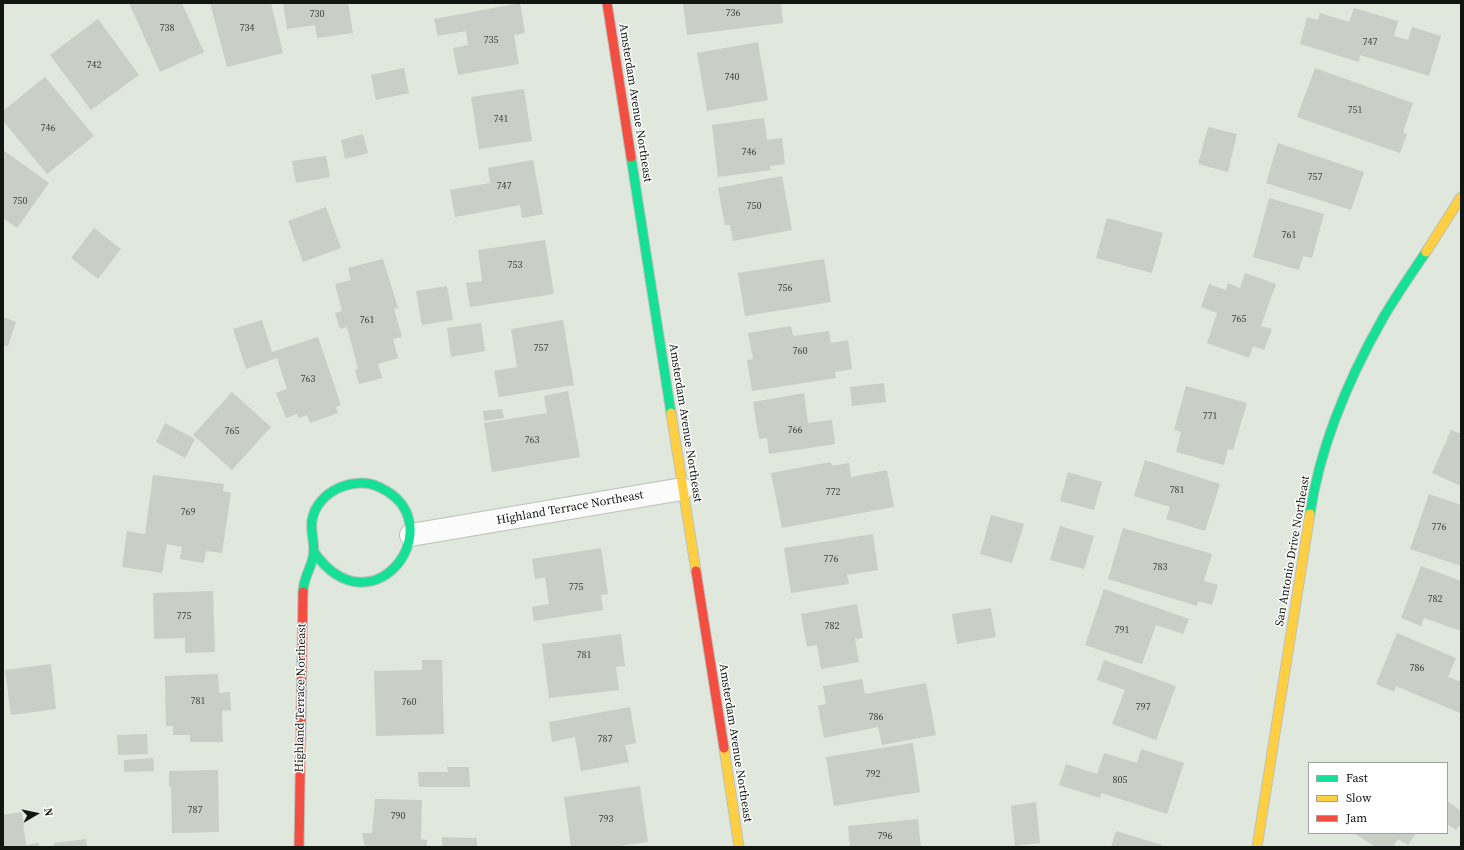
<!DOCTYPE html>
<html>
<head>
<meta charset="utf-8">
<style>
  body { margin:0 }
  #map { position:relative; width:1464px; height:850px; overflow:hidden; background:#e0e7dd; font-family:"Source Serif 4",serif }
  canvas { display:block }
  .frame { position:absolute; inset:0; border:4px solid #111610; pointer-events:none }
  .legend { position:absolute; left:1308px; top:762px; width:140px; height:72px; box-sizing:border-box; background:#fff; border:1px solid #a0a29f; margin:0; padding:5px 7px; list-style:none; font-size:12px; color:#111610 }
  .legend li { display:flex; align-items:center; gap:8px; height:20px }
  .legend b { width:20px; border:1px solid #a0a29f }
  .north { position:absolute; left:16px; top:794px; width:40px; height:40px; -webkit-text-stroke:3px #fff; paint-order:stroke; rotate:81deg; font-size:11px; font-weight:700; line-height:16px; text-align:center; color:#111610 }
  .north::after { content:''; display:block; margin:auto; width:14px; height:18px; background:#111610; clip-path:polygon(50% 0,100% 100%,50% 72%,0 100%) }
</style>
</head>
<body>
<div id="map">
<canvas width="1464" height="850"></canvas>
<div class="frame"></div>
<ul class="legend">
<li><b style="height:5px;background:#16e098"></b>Fast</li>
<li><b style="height:5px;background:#ffcf43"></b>Slow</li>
<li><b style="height:5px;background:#f24e42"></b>Jam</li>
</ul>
<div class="north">N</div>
</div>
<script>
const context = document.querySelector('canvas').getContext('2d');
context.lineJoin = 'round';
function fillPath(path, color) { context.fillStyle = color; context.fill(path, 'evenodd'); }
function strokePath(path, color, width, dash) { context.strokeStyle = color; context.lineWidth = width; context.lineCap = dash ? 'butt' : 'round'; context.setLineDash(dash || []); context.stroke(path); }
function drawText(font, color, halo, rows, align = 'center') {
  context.font = font + ' "Source Serif 4",serif'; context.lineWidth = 3; context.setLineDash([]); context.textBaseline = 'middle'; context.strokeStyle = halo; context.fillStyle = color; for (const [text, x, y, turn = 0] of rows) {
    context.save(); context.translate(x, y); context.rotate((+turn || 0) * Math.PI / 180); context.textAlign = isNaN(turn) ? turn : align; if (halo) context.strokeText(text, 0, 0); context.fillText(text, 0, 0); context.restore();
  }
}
fillPath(new Path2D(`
  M129,3H182L204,52L160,72Z
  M210,3H271L283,53L227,67Z
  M283,3H348L353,33L317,38L315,25L287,29Z
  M520,3L525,33L514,35L519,64L458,75L453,48L468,45L466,31L438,36L434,19Z
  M683,3H781L783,23L687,35Z
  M1354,8L1398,21L1394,36L1408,40L1412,27L1441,36L1429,76L1360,55L1359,62L1300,44L1307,17L1318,20L1320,13L1349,22Z
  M98,19L139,75L91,110L50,55Z
  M758,42L768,100L707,111L697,53Z
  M404,68L409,93L376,100L371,75Z
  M1315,68L1413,103L1403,132L1407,134L1400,153L1297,117Z
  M45,77L94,136L47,174L3,121V111Z
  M524,89L532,141L479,149L471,97Z
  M764,118L767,140L782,138L785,164L770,166L771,170L718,177L712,125Z
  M1208,127L1237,134L1228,172L1198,164Z
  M363,134L368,153L345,159L341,140Z
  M1278,143L1364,172L1351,210L1266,183Z
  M3,150L49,183L17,228L3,218Z
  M326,156L330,177L296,183L292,161Z
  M533,160L543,214L522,218L520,205L455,217L450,190L490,183L488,168Z
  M782,176L792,230L733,241L730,225H725L718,188Z
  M1269,198L1324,214L1312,258L1303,256L1299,270L1253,257Z
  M326,207L341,248L303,262L288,221Z
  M1107,218L1163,233L1152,273L1096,258Z
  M94,228L121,249L98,279L71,258Z
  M545,240L554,294L470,307L466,283L482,281L478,250Z
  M383,259L398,308L394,309L402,337L393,339L398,358L378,364L382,378L359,384L355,370L358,369L347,327L340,329L335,313L342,311L335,284L351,280L348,268Z
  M824,259L831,302L745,316L738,273Z
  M1245,273L1276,284L1261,326L1272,329L1264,350L1253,346L1249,358L1207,343L1217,313L1201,307L1209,284L1226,290L1228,283L1240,288Z
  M447,286L453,320L422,325L416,291Z
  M3,317L16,322L8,346L3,345Z
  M262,320L272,352L318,337L341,405L336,407L338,413L310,423L307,415L299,418L297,414L286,418L276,393L287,389L277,358L246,369L233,329Z
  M563,320L574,385L499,397L494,371L517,367L511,329Z
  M481,323L485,351L451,357L447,328Z
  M791,326L793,336L829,331L831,343L848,340L852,369L835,372L836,378L752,391L747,360L753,359L748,333Z
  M884,383L886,402L852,406L850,387Z
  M1186,386L1247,403L1233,450L1228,449L1224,465L1176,452L1181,432L1174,430Z
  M568,391L580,457L492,472L484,423L547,413L544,396Z
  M232,392L271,427L232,470L193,435Z
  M804,393L808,423L832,420L835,444L769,454L767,438L759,439L753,402Z
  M502,409L504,418L484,421L483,411Z
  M165,423L195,439L185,458L156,442Z
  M1451,430L1461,434V486L1432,473Z
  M1145,460L1220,484L1205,531L1166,519L1170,507L1134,496Z
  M831,462L832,466L849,463L851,477L887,470L894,507L782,528L771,473Z
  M1068,472L1102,482L1094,510L1060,501Z
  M153,475L224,484L223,491L231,493L222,553L206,551L204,563L180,559L182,547L167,544L162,573L122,567L127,531L145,534Z
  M1429,494L1461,505V566L1410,549Z
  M991,515L1024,524L1012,563L980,554Z
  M1060,526L1094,536L1084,569L1050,560Z
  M1123,528L1212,554L1204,581L1218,585L1212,605L1198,601L1197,606L1108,579Z
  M873,534L878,570L847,575L849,584L791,593L784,548Z
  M601,548L608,594L601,595L603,610L534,621L532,607L549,604L545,577L535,579L532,559Z
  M1421,566L1461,581V631L1424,618L1421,626L1401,618Z
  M1104,589L1189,619L1183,634L1156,625L1142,664L1085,645Z
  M213,591L215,652L185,653V638L154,639L153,593Z
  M857,604L863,638L855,639L859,662L821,669L817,645L807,647L801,614Z
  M991,608L996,637L957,644L952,614Z
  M1397,633L1456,658L1448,677L1461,682L1460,713L1396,686L1394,692L1376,684Z
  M621,634L625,666L616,667L619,690L549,698L542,644Z
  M422,660H442L444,734L376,736L374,671L422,670Z
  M1104,660L1176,686L1156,740L1112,724L1125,690L1097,680Z
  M51,664L56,709L11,715L5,670Z
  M218,674L219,693L230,692L231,710L222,711L223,742H190V735H173V726H166L165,676Z
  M862,679L865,694L926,683L936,735L882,745L878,727L824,738L818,706L826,704L823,686Z
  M630,707L636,743L625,745L629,762L581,771L575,737L552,742L549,722Z
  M147,734L148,754L118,755L117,735Z
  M913,743L920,792L834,806L826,757Z
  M1141,749L1184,763L1167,814L1101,793L1100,798L1059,785L1066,764L1097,774L1104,753L1137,763Z
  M153,758L154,771L124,772V760Z
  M447,767H469L470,787H419L418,772H448Z
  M218,770L219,832L172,833L171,787H169V771Z
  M640,786L648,842L612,847H571L564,797Z
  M375,799L422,800L421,839L427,840V847H373L364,845L362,833H372Z
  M1447,801L1461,811V824L1456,830L1447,824Z
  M1036,802L1040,843L1015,846L1011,806Z
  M22,812L26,845L39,843V847H3V815Z
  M918,819L921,847H850L848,826Z
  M1116,831L1162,845L1161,847H1111Z
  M1353,833H1416L1408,845L1398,839L1393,847H1376Z
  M442,837L477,838V847H442Z
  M86,839L87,847H54V843Z`), '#c9cec7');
const street = new Path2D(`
  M411,535L682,489`);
const fast = new Path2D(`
  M631,157L671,413
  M1310,514C1320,445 1349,378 1383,318C1396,296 1411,274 1426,252
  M303,592C303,579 311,568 313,557C316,545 310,533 312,520C317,492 353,475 379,487C456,522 373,636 314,552`);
const slow = new Path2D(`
  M1426,252L1461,197
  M671,413L696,571
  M724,748L739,847
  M1257,847L1310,514`);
const jam = new Path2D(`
  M607,3L631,157
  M696,571L724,748
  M299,847L303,592`);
strokePath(street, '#bcc1ba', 24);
strokePath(fast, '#bcc1ba', 11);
strokePath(slow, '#bcc1ba', 11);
strokePath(jam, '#bcc1ba', 11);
strokePath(street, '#fafbfa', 22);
strokePath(fast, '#16e098', 9);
strokePath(slow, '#ffcf43', 9);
strokePath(jam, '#f24e42', 9);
drawText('10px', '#40453f', null, [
  ["736",733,13],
  ["730",317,14],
  ["738",167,28],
  ["734",247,28],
  ["735",491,40],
  ["747",1370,42],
  ["742",94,65],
  ["740",732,77],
  ["751",1355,110],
  ["741",501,119],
  ["746",48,128],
  ["746",749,152],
  ["757",1315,177],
  ["747",504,186],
  ["750",20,201],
  ["750",754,206],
  ["761",1289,235],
  ["753",515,265],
  ["756",785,288],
  ["765",1239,319],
  ["761",367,320],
  ["757",541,348],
  ["760",800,351],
  ["763",308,379],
  ["771",1210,416],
  ["766",795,430],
  ["765",232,431],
  ["763",532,440],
  ["781",1177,490],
  ["772",833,492],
  ["769",188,512],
  ["776",1439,527],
  ["776",831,559],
  ["783",1160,567],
  ["775",576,587],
  ["782",1435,599],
  ["775",184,616],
  ["782",832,626],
  ["791",1122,630],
  ["781",584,655],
  ["786",1417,668],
  ["781",198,701],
  ["760",409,702],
  ["797",1143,707],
  ["786",876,717],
  ["787",605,739],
  ["792",873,774],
  ["805",1120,780],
  ["787",195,810],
  ["790",398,816],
  ["793",606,819],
  ["796",885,836]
]);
drawText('12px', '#111610', '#fff', [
  ["Amsterdam Avenue Northeast",635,103,81],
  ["Amsterdam Avenue Northeast",685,423,81],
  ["Highland Terrace Northeast",570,508,-10],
  ["San Antonio Drive Northeast",1293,551,-80],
  ["Highland Terrace Northeast",301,698,-89],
  ["Amsterdam Avenue Northeast",735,743,81]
]);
</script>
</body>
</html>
